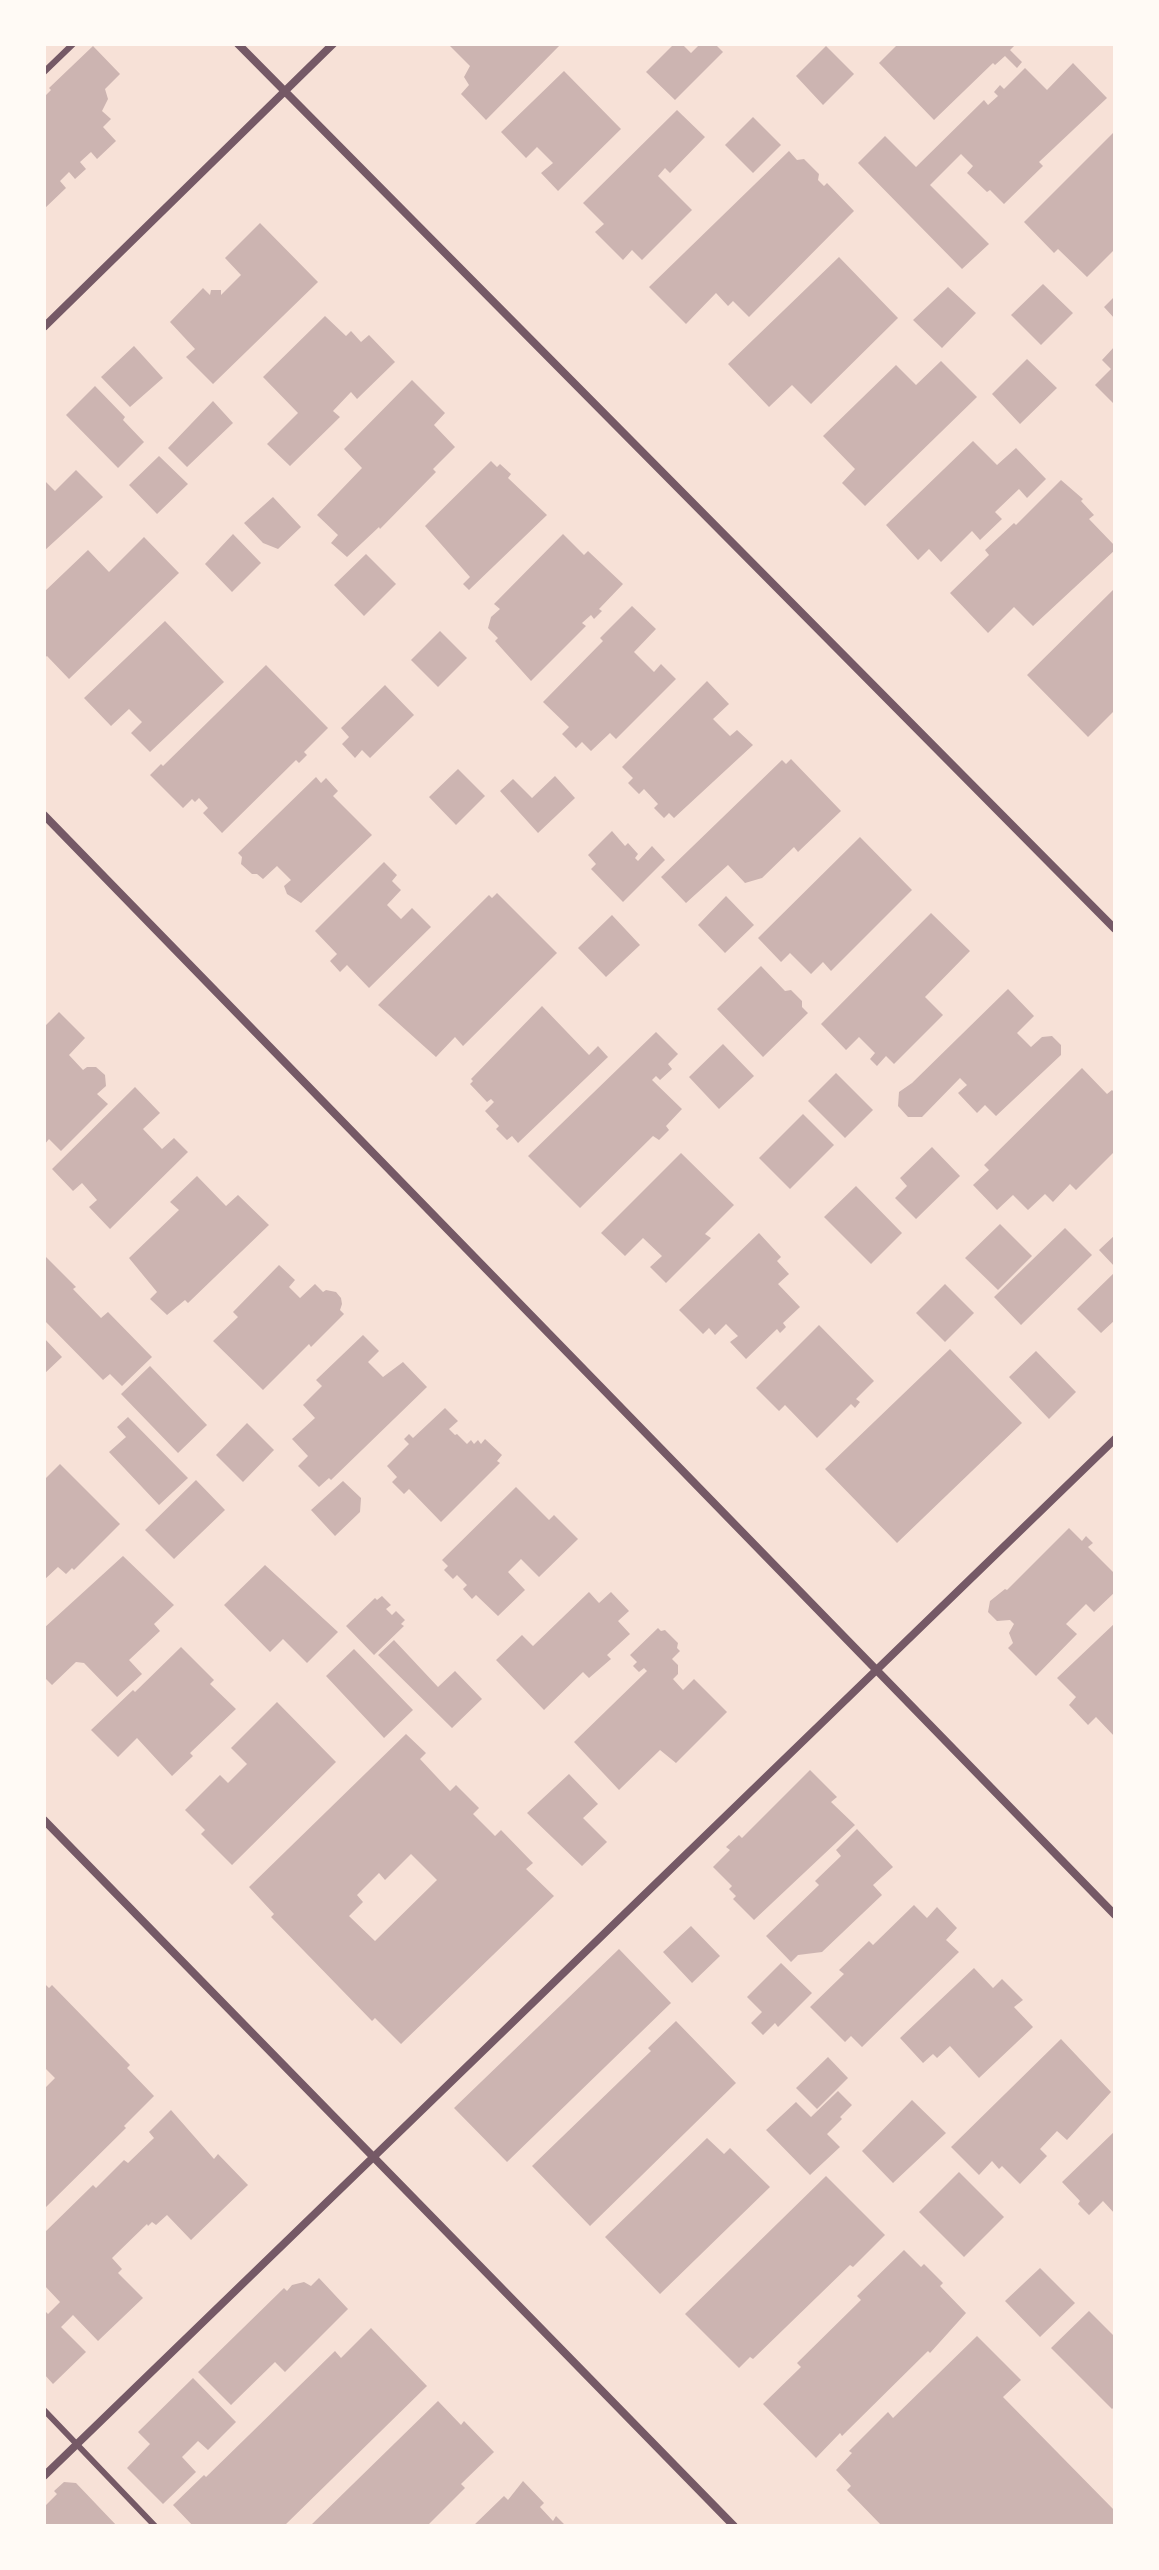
<!DOCTYPE html>
<html>
<head>
<meta charset="utf-8">
<style>
  body { margin:0 }
  #map { position:relative; width:1159px; height:2570px; overflow:hidden; background:#f7e1d7; font-family:"IBM Plex Sans",sans-serif }
  canvas { display:block }
  .frame { position:absolute; inset:0; border:46px solid #fffaf5; pointer-events:none }
</style>
</head>
<body>
<div id="map">
<canvas width="1159" height="2570"></canvas>
<div class="frame"></div>
</div>
<script>
const context = document.querySelector('canvas').getContext('2d');
context.lineJoin = 'round';
function fillPath(path, color) { context.fillStyle = color; context.fill(path, 'evenodd'); }
function strokePath(path, color, width, dash) { context.strokeStyle = color; context.lineWidth = width; context.lineCap = dash ? 'butt' : 'round'; context.setLineDash(dash || []); context.stroke(path); }
fillPath(new Path2D(`
  M448,44H561L486,120L461,94L469,85L464,77L470,66Z
  M674,44H682L691,53L700,44H715L723,52L675,100L646,72Z
  M898,44H1016L1010,50L1022,62L1017,68L1005,56L995,65L993,63L934,120L879,63Z
  M93,46L120,74L105,89L108,99L102,111L111,119L103,127L116,141L97,159L91,152L80,162L86,169L75,179L69,172L60,181L66,188L44,209V97L51,90L49,88Z
  M826,46L854,74L823,105L796,76Z
  M1073,63L1107,98L1039,162L1043,166L1004,204L990,190L987,192L967,173L973,166L961,154L930,185L989,244L962,269L858,163L885,136L916,167L984,100L988,105L998,96L994,92L1000,85L1004,89L1025,68L1047,90Z
  M564,71L621,129L558,191L541,173L553,163L537,147L526,158L501,132Z
  M677,110L705,137L670,173L665,168L658,176L692,210L642,260L632,250L623,260L595,232L604,224L583,203Z
  M753,117L781,145L753,173L725,145Z
  M1115,131V249L1087,277L1058,249L1054,253L1024,222Z
  M789,151L797,160L804,159L819,174L818,180L824,186L827,183L854,211L749,317L733,301L728,306L716,293L686,324L649,287Z
  M260,223L318,282L213,384L186,357L195,349L170,322L203,288L210,295L211,290H221V295L241,275L225,258Z
  M839,257L898,318L811,404L792,385L769,407L728,364Z
  M1043,284L1073,313L1041,345L1011,315Z
  M948,287L976,313L942,348L913,320Z
  M1115,296V319L1104,307Z
  M325,316L346,336L351,331L361,342L369,335L395,362L357,399L351,392L333,411L340,417L290,466L267,444L298,413L263,377Z
  M134,346L163,378L130,407L101,377Z
  M1115,346V405L1095,385L1111,369L1102,360Z
  M1027,359L1057,388L1020,424L992,394Z
  M941,361L977,397L865,506L842,483L855,469L823,436L896,365L916,385Z
  M412,380L445,413L434,425L455,447L433,469L436,472L380,529L379,527L347,557L331,543L338,535L317,515L362,468L344,449Z
  M95,386L125,417L123,420L144,442L118,468L66,415Z
  M213,401L233,423L187,467L168,448Z
  M973,441L997,465L1016,448L1046,479L1027,498L1019,489L995,512L1002,519L980,540L972,531L941,562L929,549L918,560L886,525Z
  M159,456L188,484L157,514L129,485Z
  M491,461L497,467L500,464L511,474L508,478L547,515L469,590L463,584L470,577L425,526Z
  M76,470L103,497L44,551V480L55,491Z
  M1061,480L1083,499L1081,501L1094,515L1089,519L1115,546V550L1033,626L1014,607L988,633L950,593L989,555L985,550L1014,523L1016,525Z
  M273,497L301,527L278,549L263,543L244,523Z
  M233,534L261,563L232,592L205,564Z
  M563,534L584,555L588,551L623,584L599,609L602,611L594,619L591,615L582,623L586,626L531,681L495,641L498,638L488,628L491,617L500,609L494,604Z
  M144,537L179,573L69,679L47,656L44,658V592L88,550L109,572Z
  M366,554L396,584L364,616L334,585Z
  M1115,588V710L1088,737L1027,675Z
  M632,606L656,629L634,652L654,672L661,664L676,679L616,739L610,733L591,751L582,742L576,748L562,734L569,727L543,702L603,641L600,638Z
  M165,621L224,682L150,752L131,733L142,722L129,709L111,726L84,698Z
  M440,631L467,658L438,687L411,660Z
  M266,665L328,728L304,752L307,755L299,763L296,760L222,833L203,813L208,808L199,798L195,802L192,799L183,808L150,775L161,764L163,766Z
  M707,681L729,704L713,719L730,736L737,730L753,745L674,818L669,813L664,818L654,808L658,804L644,789L639,794L628,783L633,778L622,767Z
  M385,685L414,715L370,758L362,750L355,758L342,744L349,737L341,728Z
  M791,759L841,811L798,852L794,847L762,878L745,883L728,865L686,903L661,877L782,760L786,764Z
  M458,769L485,796L456,825L429,797Z
  M555,776L575,798L538,833L500,791L513,779L532,798Z
  M316,777L321,783L326,778L338,791L333,796L372,835L301,903L287,894L284,886L291,880L277,866L263,879L257,874H252L241,864L242,857L238,853Z
  M612,831L625,846L628,843L638,854L635,858L638,861L652,846L665,860L623,902L591,869L596,864L588,855Z
  M860,837L912,890L831,971L823,962L811,974L790,953L781,962L758,938Z
  M384,862L397,875L392,881L401,890L387,905L401,919L412,908L431,927L369,988L347,965L340,972L330,961L337,954L315,931Z
  M497,893L557,953L463,1046L455,1037L436,1057L378,1005L489,895L492,898Z
  M726,896L754,925L725,953L698,925Z
  M931,913L970,951L925,997L943,1015L894,1064L886,1056L877,1066L870,1059L875,1053L859,1037L846,1050L821,1024Z
  M612,915L640,945L606,977L578,948Z
  M761,966L785,991L791,990L802,1001V1007L808,1013L763,1057L717,1009Z
  M1008,989L1034,1016L1017,1033L1031,1047L1042,1037L1052,1036L1061,1045V1055L996,1116L985,1105L977,1113L958,1093L967,1085L960,1078L922,1117H908L898,1106L899,1092L912,1083Z
  M542,1006L589,1055L598,1046L608,1057L518,1143L512,1136L507,1140L496,1129L499,1126L485,1111L494,1102L491,1099L487,1102L470,1084L473,1081L471,1079Z
  M59,1012L85,1038L69,1055L83,1070L87,1067H96L105,1075L106,1086L97,1094L108,1104L61,1151L49,1139L44,1145V1027Z
  M656,1032L678,1054L668,1064L672,1069L660,1080L656,1076L652,1080L682,1109L666,1126L669,1130L659,1140L653,1136L580,1208L528,1156Z
  M723,1044L754,1076L719,1109L689,1077Z
  M1082,1068L1107,1094L1112,1090L1115,1093V1151L1076,1190L1070,1184L1053,1202L1045,1194L1028,1210L1013,1195L997,1210L973,1185L989,1170L984,1165Z
  M836,1073L873,1110L845,1138L808,1101Z
  M135,1087L160,1113L143,1129L162,1149L174,1138L188,1152L110,1229L89,1207L97,1200L82,1183L73,1191L52,1169Z
  M803,1114L834,1145L790,1189L759,1158Z
  M932,1147L960,1176L916,1219L895,1198L907,1186L900,1178Z
  M681,1153L734,1205L705,1234L711,1238L666,1283L650,1267L662,1256L643,1238L625,1256L601,1233Z
  M197,1176L226,1206L238,1195L269,1225L188,1303L185,1300L167,1315L150,1299L157,1292L129,1258L179,1210L170,1202Z
  M856,1186L902,1233L871,1264L824,1217Z
  M1000,1224L1032,1256L998,1290L965,1258Z
  M1065,1228L1092,1255L1021,1325L994,1297Z
  M759,1233L781,1257L777,1261L789,1274L778,1284L800,1307L783,1323L786,1327L780,1333L777,1329L746,1359L730,1342L738,1336L726,1324L715,1335L709,1328L703,1334L679,1310Z
  M1115,1235V1267L1099,1250Z
  M44,1255L76,1287L73,1289L101,1318L108,1312L152,1357L122,1386L110,1374L103,1380L44,1320Z
  M279,1265L295,1280L289,1287L300,1298L315,1284L323,1292L326,1290L336,1292L341,1298L342,1304L340,1310L344,1314L311,1347L309,1344L263,1390L213,1341L238,1317L233,1312Z
  M1115,1272V1320L1101,1333L1077,1309Z
  M945,1284L974,1313L945,1342L916,1313Z
  M819,1325L874,1381L856,1399L860,1402L855,1408L851,1404L817,1438L785,1405L779,1411L756,1388Z
  M363,1335L379,1351L368,1362L383,1377L403,1362L427,1387L331,1480L329,1478L319,1487L298,1466L308,1456L292,1439L315,1418L303,1405L322,1386L316,1380Z
  M44,1338L62,1357L44,1374Z
  M950,1349L1022,1423L897,1543L825,1469Z
  M1036,1351L1076,1392L1049,1419L1009,1377Z
  M150,1366L207,1425L178,1453L121,1394Z
  M445,1408L458,1421L449,1429L455,1435L457,1434L467,1444L471,1440L474,1444L478,1440L481,1444L485,1439L502,1455L497,1461L500,1463L441,1522L409,1489L404,1494L392,1482L397,1477L387,1466L409,1444L404,1439L409,1434L413,1438Z
  M128,1417L188,1478L159,1505L109,1452L126,1437L117,1427Z
  M247,1423L274,1450L243,1482L216,1455Z
  M60,1464L120,1524L74,1570L72,1568L66,1574L58,1567L44,1580V1480Z
  M196,1480L225,1510L174,1559L145,1530Z
  M343,1481L361,1498L360,1512L335,1536L311,1510Z
  M516,1487L549,1520L554,1515L578,1539L539,1577L521,1559L508,1572L525,1590L498,1616L476,1595L472,1599L463,1589L467,1585L457,1575L453,1579L444,1570L448,1566L442,1560Z
  M1069,1528L1082,1541L1086,1536L1093,1543L1088,1547L1115,1574V1592L1094,1612L1086,1604L1066,1624L1077,1634L1036,1676L1008,1648L1013,1643L1009,1633L1014,1624L1010,1620L997,1621L988,1612L990,1601L1005,1589L1007,1590Z
  M123,1556L174,1605L154,1624L160,1631L129,1660L142,1674L117,1697L84,1663L76,1662L52,1685L44,1677V1628Z
  M265,1565L338,1632L307,1663L283,1639L270,1652L224,1605Z
  M589,1592L599,1603L611,1592L629,1611L618,1621L630,1634L607,1655L611,1659L589,1678L583,1672L544,1710L496,1660L522,1635L533,1646Z
  M382,1596L391,1605L386,1609L392,1615L396,1611L405,1620L401,1624L404,1626L374,1655L346,1626L375,1598L377,1600Z
  M1115,1623V1737L1096,1717L1088,1725L1069,1705L1076,1697L1057,1678Z
  M658,1628L661,1631L665,1630L678,1643L677,1648L680,1651L672,1659L678,1665V1674L673,1679L683,1690L694,1679L727,1712L676,1763L660,1750L619,1790L574,1742L647,1671L644,1668L639,1672L633,1666L637,1662L630,1655Z
  M394,1640L438,1687L455,1671L482,1699L452,1728L378,1655Z
  M181,1647L214,1680L210,1684L236,1709L190,1753L193,1756L172,1776L137,1738L118,1757L91,1730L133,1690L135,1692Z
  M354,1649L413,1710L384,1738L326,1676Z
  M277,1702L336,1762L232,1865L201,1834L205,1830L185,1810L220,1775L228,1783L247,1764L231,1748Z
  M406,1734L426,1753L420,1759L450,1791L456,1785L479,1808L473,1814L495,1836L501,1830L533,1863L526,1869L554,1896L401,2044L375,2018L372,2021L271,1917L274,1914L249,1887ZM411,1854L437,1880L375,1941L349,1916L363,1902L357,1895L379,1873L385,1880Z
  M810,1770L837,1797L831,1802L855,1825L754,1920L733,1899L736,1896L729,1889L732,1886L713,1867L730,1850L726,1847L739,1835L742,1838Z
  M569,1774L598,1804L583,1818L607,1842L582,1866L527,1813Z
  M857,1829L893,1867L873,1885L882,1895L822,1952L798,1955L791,1962L766,1936L819,1885L815,1881L841,1856L836,1850Z
  M914,1905L927,1918L937,1907L957,1928L946,1940L959,1952L862,2047L851,2036L845,2042L810,2007L844,1974L839,1970L869,1941L873,1945Z
  M691,1926L720,1956L692,1983L663,1952Z
  M619,1949L671,2003L507,2162L454,2108Z
  M781,1963L812,1993L778,2027L775,2023L763,2035L751,2023L762,2012L747,1997Z
  M974,1968L993,1988L1002,1979L1023,2000L1014,2007L1033,2027L979,2078L950,2046L937,2058L933,2054L923,2063L900,2038Z
  M44,1983L49,1988L52,1985L130,2065L127,2068L154,2096L124,2126L126,2128L44,2209V2089L55,2078L44,2067Z
  M676,2021L736,2083L590,2226L532,2166L651,2051L648,2048Z
  M1061,2039L1111,2092L1067,2140L1057,2131L1040,2149L1047,2156L1020,2184L1002,2166L999,2169L992,2161L979,2175L951,2147Z
  M828,2057L848,2078L817,2109L796,2088Z
  M838,2091L852,2105L840,2117L842,2119L827,2134L840,2147L810,2175L766,2130L796,2102L811,2117Z
  M912,2100L946,2133L893,2183L862,2151Z
  M171,2110L214,2159L218,2154L248,2185L191,2240L167,2215L156,2225L152,2222L148,2226L147,2224L112,2258L122,2269L118,2273L143,2298L98,2341L73,2315L61,2327L86,2352L53,2384L44,2374V2310L48,2314L60,2302L44,2285V2233L93,2185L96,2188L124,2160L128,2163L154,2138L149,2132Z
  M1115,2131V2214L1103,2201L1089,2215L1078,2204L1080,2201L1062,2182Z
  M707,2138L724,2154L730,2148L770,2187L660,2294L605,2237Z
  M959,2172L1004,2217L964,2257L919,2212Z
  M826,2176L885,2235L853,2267L850,2265L753,2359L750,2357L739,2368L685,2314Z
  M904,2250L921,2267L924,2264L943,2283L940,2286L966,2313L930,2353L928,2351L842,2436L840,2433L816,2458L763,2404L801,2367L797,2363L861,2300L857,2296Z
  M1040,2268L1075,2303L1040,2337L1005,2301Z
  M319,2278L348,2309L285,2372L275,2362L231,2405L198,2372L284,2288L287,2291L292,2285L304,2282L311,2286Z
  M1089,2311L1115,2337V2406L1112,2409L1051,2348Z
  M371,2328L427,2386L284,2526H193L173,2505L204,2475L206,2477L335,2351L341,2358Z
  M977,2336L1021,2380L1003,2397L1115,2511V2526H882L847,2490L851,2486L836,2470L852,2453L849,2451L888,2412L893,2418Z
  M193,2378L236,2422L208,2450L198,2441L182,2457L196,2472L163,2504L127,2468L150,2444L138,2432Z
  M438,2401L461,2425L464,2421L494,2452L461,2484L465,2488L427,2526H310Z
  M523,2481L544,2503L540,2507L553,2521L556,2516L566,2526H473L504,2496L508,2500Z
  M64,2482L76,2483L117,2526H44V2503L46,2505L57,2494L54,2491Z`), '#ccb4b1');
strokePath(new Path2D(`
  M44,72L73,44
  M44,2410L155,2526`), '#755966', 6);
strokePath(new Path2D(`
  M238,44L1115,929
  M44,327L333,44
  M44,815L1115,1915
  M44,1820L734,2526
  M44,2476L1115,1439`), '#755966', 8);
</script>
</body>
</html>
